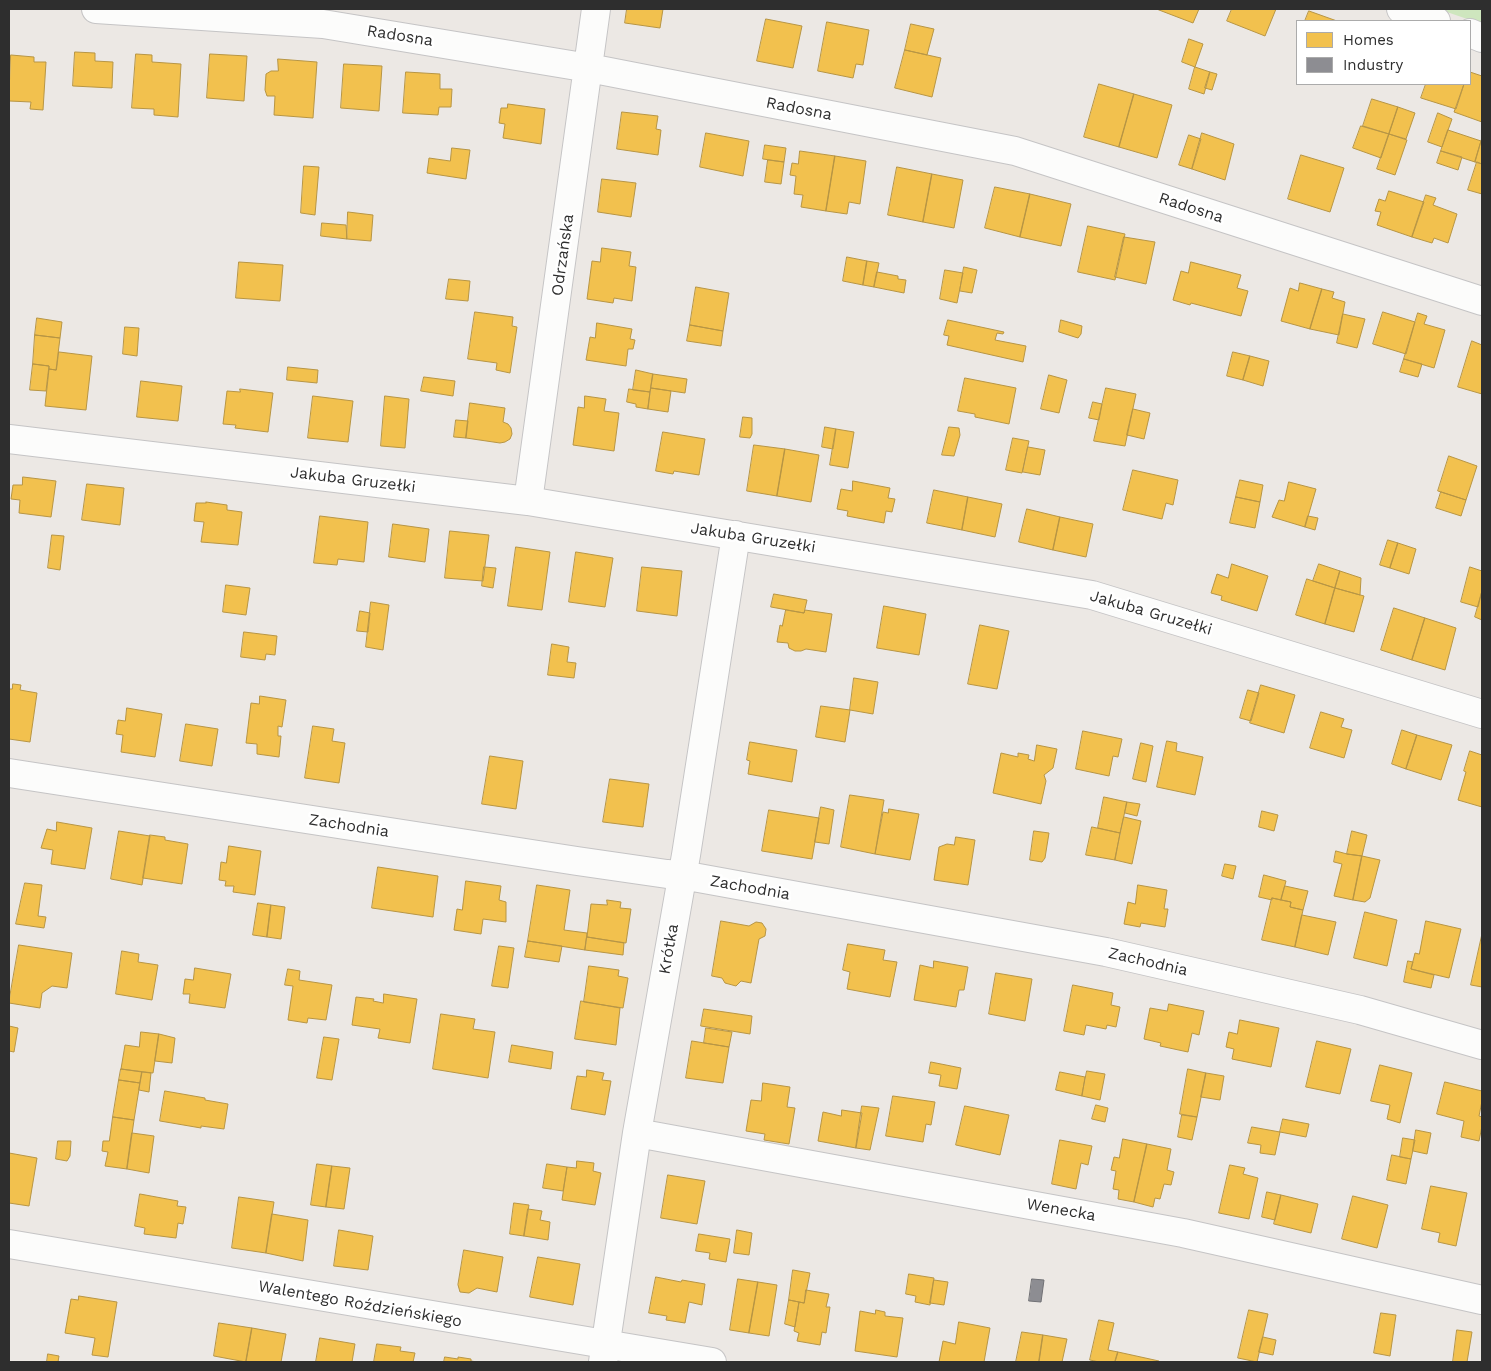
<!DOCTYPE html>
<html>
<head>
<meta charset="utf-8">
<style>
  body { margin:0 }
  #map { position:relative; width:1491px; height:1371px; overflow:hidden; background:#ece8e4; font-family:"Work Sans",sans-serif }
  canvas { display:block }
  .frame { position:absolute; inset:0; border:10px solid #2e2e2e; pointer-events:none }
  .legend { position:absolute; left:1296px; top:20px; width:175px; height:65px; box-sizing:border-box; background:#fff; border:1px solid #ababab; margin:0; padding:6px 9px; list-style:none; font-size:15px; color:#2e2e2e }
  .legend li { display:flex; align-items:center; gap:10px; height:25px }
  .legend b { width:25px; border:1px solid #ababab }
</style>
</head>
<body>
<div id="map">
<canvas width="1491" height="1371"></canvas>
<div class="frame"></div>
<ul class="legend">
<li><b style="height:14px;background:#f2c14e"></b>Homes</li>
<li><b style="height:14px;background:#8d8d92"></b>Industry</li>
</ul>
</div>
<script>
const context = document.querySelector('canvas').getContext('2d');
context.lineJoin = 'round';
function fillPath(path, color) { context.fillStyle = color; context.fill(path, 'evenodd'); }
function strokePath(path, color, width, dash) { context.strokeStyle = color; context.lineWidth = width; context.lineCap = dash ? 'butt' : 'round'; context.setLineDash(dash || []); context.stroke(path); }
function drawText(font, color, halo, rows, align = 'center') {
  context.font = font + ' "Work Sans",sans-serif'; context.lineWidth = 5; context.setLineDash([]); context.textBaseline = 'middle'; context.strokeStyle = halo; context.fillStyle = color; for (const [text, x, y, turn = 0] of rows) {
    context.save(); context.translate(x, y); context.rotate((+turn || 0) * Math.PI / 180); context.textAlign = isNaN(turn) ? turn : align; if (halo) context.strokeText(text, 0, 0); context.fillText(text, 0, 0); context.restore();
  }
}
fillPath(new Path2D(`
  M1438,9H1482V24Z`), '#cee6be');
const homes = new Path2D(`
  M627,9H663L660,28L625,23Z
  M1160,9H1199L1193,23L1159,10Z
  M1232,9H1276L1265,36L1227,21Z
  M1309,11L1337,21H1305Z
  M766,19L802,26L793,68L757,61Z
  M827,22L869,30L863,65L856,64L853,78L818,71Z
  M911,24L934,29L927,55L905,50Z
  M1189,39L1203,44L1195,67L1182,62Z
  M905,50L941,58L932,97L895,88Z
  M75,52L95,53V61L113,62L112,88L73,86Z
  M136,54L152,55V62L181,64L178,117L154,115V109L132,108Z
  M210,54L247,56L244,101L207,98Z
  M11,55L34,57V62H46L43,110L30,109L31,102L9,101Z
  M278,59L317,62L313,118L274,115L275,96H267L265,90L266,74L271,71H278Z
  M344,64L382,66L379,111L341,108Z
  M1195,67L1210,72L1204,94L1189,89Z
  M406,72L440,74V89H452L451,107H439L438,115L403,113Z
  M1210,72L1217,74L1212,90L1205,88Z
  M1470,72L1482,76V122L1454,112L1464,84H1470Z
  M1099,84L1134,94L1119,147L1084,137Z
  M1426,84H1464L1456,109L1421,98Z
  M1134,94L1172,105L1157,158L1119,147Z
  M1372,99L1398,107L1389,134L1363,126Z
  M508,104L545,109L541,144L503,138L505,124L499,123L501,108H507Z
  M1398,107L1415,113L1406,139L1389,134Z
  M622,112L658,116L656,129L661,130L658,155L617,149Z
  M1438,113L1452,119L1442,147L1428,142Z
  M1361,126L1389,134L1381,158L1353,148Z
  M1448,130L1481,141L1475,162L1441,151Z
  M706,133L749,141L743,176L700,167Z
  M1202,133L1234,144L1225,180L1192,169Z
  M1389,134L1407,140L1395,175L1377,169Z
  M1189,135L1201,139L1192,169L1179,165Z
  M1482,138V164L1475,162Z
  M765,145L786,148L784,162L763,159Z
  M452,148L470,150L466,179L427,173L429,158L450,161Z
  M800,151L835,156L826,211L801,207L803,195L794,194L796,176L790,175L792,163L798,164Z
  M1441,151L1462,157L1458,170L1437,163Z
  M1301,155L1344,168L1330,212L1288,199Z
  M835,156L866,161L860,204L849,202L847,214L826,211Z
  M768,160L784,162L781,184L765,182Z
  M1477,162L1482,164V194L1468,190Z
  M304,166L319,167L315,215L301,213Z
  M897,167L932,174L923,222L888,215Z
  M932,174L963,180L954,228L923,222Z
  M602,179L636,183L631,217L598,212Z
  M995,187L1030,194L1020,237L985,228Z
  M1389,191L1424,202L1412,237L1377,225L1381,212L1375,211L1379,199L1385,201Z
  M1030,194L1071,204L1061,246L1020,237Z
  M1426,195L1436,198L1433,205L1457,214L1448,243L1434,238L1432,243L1412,237Z
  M348,212L373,215L371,241L347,239Z
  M322,223L346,225L347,239L321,236Z
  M1088,226L1125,234L1115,280L1078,272Z
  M1124,237L1155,242L1146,284L1115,277Z
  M602,248L631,252L629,266L636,267L632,301L614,298L613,303L587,299L592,261L600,262Z
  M847,257L867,261L863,285L843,281Z
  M867,261L879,263L874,287L863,285Z
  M239,262L283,265L280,301L236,298Z
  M1191,262L1241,275L1237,288L1248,291L1241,316L1191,303L1190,305L1173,300L1181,271L1188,273Z
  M964,267L977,270L972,293L960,291Z
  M945,270L963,273L957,303L940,299Z
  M877,272L898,276V279L906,280L904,293L874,287Z
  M449,279L470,281L468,301L446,299Z
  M1300,283L1322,289L1310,329L1281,321L1290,288L1298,291Z
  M696,287L729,293L723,331L690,325Z
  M1322,289L1334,292L1332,298L1345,302L1339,335L1310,329Z
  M475,312L513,317L512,326L517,327L510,373L496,370L497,363L468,359Z
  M1383,312L1415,322L1406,354L1373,344Z
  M1418,313L1427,316L1424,324L1445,330L1434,368L1404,359Z
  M1343,314L1365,319L1357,348L1337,343Z
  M37,318L62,322L60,338L35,335Z
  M948,320L1004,332L1003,334L997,333L995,340L1026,346L1023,362L947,345L949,336L944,335Z
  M1061,320L1082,326L1081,334L1078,338L1059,332Z
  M597,323L632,329L630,339L635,340L633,349H628L626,366L586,360L590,337L595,338Z
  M690,325L723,331L721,346L687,341Z
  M125,327L139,328L137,356L123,354Z
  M35,335L60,338L56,370L49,369V366L33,364Z
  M1472,341L1482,345V394L1458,387Z
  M59,352L92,356L86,410L45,406L49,369L56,370Z
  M1233,352L1250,356L1243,380L1227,376Z
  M1250,356L1269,361L1263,386L1243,380Z
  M1404,359L1422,364L1418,377L1400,372Z
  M33,364L49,366L46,391L30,390Z
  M288,367L318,370L317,383L287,380Z
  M636,370L653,374L650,392L633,390Z
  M653,374L687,379L685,393L651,388Z
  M1049,375L1067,380L1059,413L1041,409Z
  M424,377L455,381L453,396L421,391Z
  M965,378L1016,388L1009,424L975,417V414L958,411Z
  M141,381L182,386L178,421L137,417Z
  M651,388L671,391L668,412L648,409Z
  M1106,388L1136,394L1125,446L1094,441Z
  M240,389L273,393L268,432L235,428L236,425L223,424L227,391L240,392Z
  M629,389L650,392L648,409L636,407V404L627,402Z
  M313,396L353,401L348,442L308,438Z
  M385,396L409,399L405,448L381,446Z
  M585,396L606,399L604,411L619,413L614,451L573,445L578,407L584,408Z
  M1093,402L1102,404L1099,420L1089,418Z
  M470,403L505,408L503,422L508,424L511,428L512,434L510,439L505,442L500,443L466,438Z
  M1133,409L1150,413L1144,439L1127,435Z
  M743,417L752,418V434L750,438L740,437Z
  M456,420L468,421L466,438L454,437Z
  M825,427L836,429L833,449L822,447Z
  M949,427L959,428L960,435L954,456L942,455Z
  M836,429L854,432L848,468L830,465Z
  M663,432L705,439L699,475L674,471L673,474L656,471Z
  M1013,438L1029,441L1022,473L1006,470Z
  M754,445L785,449L777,496L747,491Z
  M1028,447L1045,450L1040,475L1023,472Z
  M785,449L819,455L811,502L777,496Z
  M1449,456L1477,466L1466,500L1438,491Z
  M1133,470L1178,480L1173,505L1166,503L1162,519L1123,510Z
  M23,477L56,481L51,517L19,513L20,500L11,499L13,485H22Z
  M1240,480L1263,485L1260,502L1236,497Z
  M853,481L890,488L888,498L895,499L892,512L886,511L884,523L847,516L848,511L837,509L841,489L852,491Z
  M1289,482L1316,489L1305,527L1272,517L1279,500L1284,501Z
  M87,484L124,488L120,525L82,520Z
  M934,490L968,497L962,530L927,523Z
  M1441,492L1466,500L1461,516L1436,508Z
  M968,497L1002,504L995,537L962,530Z
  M1236,497L1260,502L1255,528L1230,523Z
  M206,502L227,505V510L242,512L238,545L201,542L204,522L194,521L196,503H206Z
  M1027,509L1060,517L1053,550L1019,542Z
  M320,516L368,522L364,562L338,559L337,565L314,563Z
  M1308,516L1318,518L1315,530L1305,527Z
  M1060,517L1093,524L1086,557L1053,550Z
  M393,524L429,529L425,562L389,557Z
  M450,531L489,535L483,581L445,578Z
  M52,535L64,536L60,570L48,568Z
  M1388,540L1398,543L1390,568L1380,565Z
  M1398,543L1416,549L1409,574L1390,568Z
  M516,547L550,552L542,610L508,606Z
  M576,552L613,558L605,607L569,602Z
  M1232,564L1268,576L1257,611L1221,600L1222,596L1211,593L1217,574L1228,578Z
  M1319,564L1340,571L1335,588L1313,581Z
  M484,567L496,568L493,588L482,586Z
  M642,567L682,571L677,616L637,611Z
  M1470,567L1482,571V591L1478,607L1461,602Z
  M1340,571L1361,578L1360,595L1335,588Z
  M1307,579L1335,588L1325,624L1296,615Z
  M226,585L250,588L246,615L223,612Z
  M1335,588L1364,596L1354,632L1325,624Z
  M1482,591V620L1475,617Z
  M774,594L807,600L804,613L771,607Z
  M371,602L389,605L383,650L366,647Z
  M884,606L926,614L919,655L877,648Z
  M1394,608L1425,618L1412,660L1381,650Z
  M786,610L804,613L805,610L832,614L826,652L806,649L801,651H795L789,648L788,643L777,642L780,625L782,626Z
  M360,611L370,613L368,632L357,631Z
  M1425,618L1456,628L1445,670L1412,660Z
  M980,625L1009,631L997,689L968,684Z
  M244,632L277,636L275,655L266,654L265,660L241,657Z
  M552,644L569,647L567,662L576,663L574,678L548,675Z
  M854,678L878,682L873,714L850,710Z
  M13,684L21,685L20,690L37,693L30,742L9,739V689H12Z
  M1261,685L1295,695L1284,733L1250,723Z
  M1248,690L1259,693L1251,721L1240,718Z
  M260,696L286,700L282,727L278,726V736H281L279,757L257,754V744L246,743L251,703L259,704Z
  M821,706L850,710L845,742L816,737Z
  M127,708L162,714L155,757L121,752L123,735L116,734L118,720L125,721Z
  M1321,712L1344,719L1341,727L1352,730L1344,758L1310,748Z
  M186,724L218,729L212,766L180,761Z
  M313,726L334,729L332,741L345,743L339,783L305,778Z
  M1402,730L1417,735L1406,769L1392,764Z
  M1083,731L1122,739L1118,757L1113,756L1109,776L1076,769Z
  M1417,735L1452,745L1441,780L1406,769Z
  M1167,741L1177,743L1176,751L1203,757L1195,795L1157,787Z
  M750,742L797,750L792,782L748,774L750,761L747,760Z
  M1141,743L1153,746L1146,782L1133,779Z
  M1037,745L1057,749L1053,768L1044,775L1046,781L1041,804L993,793L1001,753L1018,757V753L1029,755L1028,759L1034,761Z
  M1470,751L1482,755V807L1458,800L1466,772L1464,771Z
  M490,756L523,761L516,809L482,804Z
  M610,779L649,784L643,827L603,822Z
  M850,795L884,800L875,854L841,847Z
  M1104,797L1127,802L1120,833L1098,828Z
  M1127,802L1140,804L1137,816L1125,813Z
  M821,807L834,810L829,844L815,842Z
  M889,809L919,814L910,860L875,854L883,812L888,813Z
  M769,810L819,818L812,859L762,851Z
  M1262,811L1278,815L1274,831L1259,827Z
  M1124,817L1141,821L1132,864L1115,860Z
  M57,822L92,828L85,869L51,864L53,850L41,848L47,829L56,831Z
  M1092,827L1120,833L1115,860L1086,855Z
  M119,831L150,836L142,885L111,879Z
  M1034,831L1049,833L1045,858L1042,862L1030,860Z
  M1352,831L1367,835L1362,856L1347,854Z
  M150,835L165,837V840L188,844L182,884L143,878Z
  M956,837L975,840L968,885L934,880L939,847L947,844L954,845Z
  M229,846L261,851L255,895L233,892L234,886H225L226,881L219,880L221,862L226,863Z
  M1336,851L1347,854L1362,856L1353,900L1334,896L1342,864L1334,862Z
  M1362,856L1380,860L1370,898L1365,902L1353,900Z
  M1225,864L1236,866L1233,879L1222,876Z
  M378,867L438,876L433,917L372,908Z
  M1264,875L1286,881L1281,900L1272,898V900L1259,897Z
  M466,881L501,886L499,900L506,902V922L483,919L481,934L454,930L457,909L462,910Z
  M25,883L42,885L38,916L46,917L44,928L16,924Z
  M537,885L570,890L564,930L587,933L585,950L528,941Z
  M1138,885L1167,890L1164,909H1168L1165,927L1141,923L1140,927L1124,924L1128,902L1135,904Z
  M1285,886L1308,891L1303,910L1290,907L1291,902L1281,900Z
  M1272,898L1291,902L1290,907L1303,910L1295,947L1262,940Z
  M607,900L621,902L620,908L631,909L626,943L587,937L591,904L607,905Z
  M258,903L271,905L267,937L253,935Z
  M271,905L285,907L281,939L267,937Z
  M1365,912L1397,920L1387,966L1354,958Z
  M1302,915L1336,922L1328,955L1295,947Z
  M721,921L749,926L756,922L762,923L766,929L765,936L759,939L751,983L741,981L736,986L725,983L722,978L712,976Z
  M1426,921L1461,929L1449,978L1411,969L1415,953L1419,954Z
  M1482,934V987L1471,985Z
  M587,937L624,943L623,955L585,950Z
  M528,941L562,946L559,962L525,957Z
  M848,944L885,950L883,960L897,962L890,997L847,989L850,972L843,970Z
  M19,945L72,953L67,988L52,986L42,993L40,1008L9,1003Z
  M499,946L514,948L508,988L492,986Z
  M122,951L139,954L138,962L158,965L152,1000L116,994Z
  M934,961L968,967L964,990H959L956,1007L914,1000L920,965L933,968Z
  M1408,961L1413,962L1411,969L1434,975L1431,988L1404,982Z
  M589,966L619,970L618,976L628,978L623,1008L584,1002Z
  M195,968L231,974L225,1008L189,1003L190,994H183L185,979L193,980Z
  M288,969L300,971L299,980L332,985L326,1020L308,1018L307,1023L288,1020L293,986L285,985Z
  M996,973L1032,979L1025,1021L989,1014Z
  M1073,985L1113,993L1111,1005L1120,1007L1116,1027L1107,1025L1106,1029L1086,1025L1084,1035L1064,1031Z
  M384,994L417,999L410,1043L378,1038L380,1029L352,1025L356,997L374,999L373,1001L383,1003Z
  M581,1001L620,1008L616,1045L575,1039Z
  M1169,1004L1204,1011L1199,1035L1192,1033L1188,1052L1160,1046L1161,1043L1144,1039L1150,1008L1167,1011Z
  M704,1009L752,1016L750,1034L701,1026Z
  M441,1014L475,1019L473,1029L495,1032L488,1078L433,1069Z
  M1240,1020L1279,1028L1271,1067L1232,1059L1234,1049L1226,1047L1229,1032L1237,1034Z
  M9,1026L18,1028L14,1052L9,1051Z
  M706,1028L732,1032L729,1047L704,1043Z
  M141,1032L159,1034L153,1073L121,1069L125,1045L139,1047Z
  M159,1034L175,1038L172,1063L155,1061Z
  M324,1037L339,1039L332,1080L317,1078Z
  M692,1041L729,1047L723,1083L686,1078Z
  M1317,1041L1351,1049L1340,1094L1306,1087Z
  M512,1045L553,1052L551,1069L509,1062Z
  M931,1062L961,1068L957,1089L939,1086L941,1075L929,1073Z
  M1380,1065L1412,1073L1400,1123L1387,1119L1390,1105L1371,1101Z
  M121,1069L142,1072L140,1083L119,1080Z
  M1188,1069L1206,1073L1197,1117L1180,1114Z
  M587,1070L604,1073L602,1080L611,1081L605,1115L571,1109L577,1076L586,1077Z
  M1087,1071L1105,1074L1100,1100L1082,1096Z
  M142,1072L151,1073L149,1092L139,1090Z
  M1060,1072L1085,1077L1082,1096L1056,1090Z
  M1206,1073L1224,1076L1220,1100L1201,1097Z
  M119,1080L140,1083L134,1120L113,1117Z
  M1445,1082L1482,1091V1101L1479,1116L1482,1117V1126L1479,1141L1461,1137L1464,1121L1437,1114Z
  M763,1083L790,1087L787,1107L795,1108L789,1144L764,1140L765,1134L746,1131L751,1100L761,1101Z
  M165,1091L205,1098V1100L228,1104L224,1129L201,1126V1128L160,1121Z
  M893,1096L935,1102L931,1125L926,1124L923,1142L886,1136Z
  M1096,1105L1108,1108L1105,1122L1092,1119Z
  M862,1106L879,1108L870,1150L856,1148Z
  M965,1106L1009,1115L1000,1155L956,1145Z
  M842,1110L862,1113L856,1148L818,1141L823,1112L841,1116Z
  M1182,1115L1197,1117L1192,1140L1178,1137Z
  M113,1117L134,1120L127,1169L105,1166L108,1152L102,1151L103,1141H109Z
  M1283,1119L1309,1124L1306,1137L1280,1132Z
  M1252,1127L1280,1132L1275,1155L1260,1153L1261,1145L1248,1143Z
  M1416,1130L1431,1133L1427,1154L1413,1151Z
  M132,1133L154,1136L149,1173L127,1169Z
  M1403,1138L1415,1140L1411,1159L1400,1157Z
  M1123,1139L1147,1144L1134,1202L1118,1199L1119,1190L1113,1189L1116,1171L1111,1170L1114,1157L1119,1158Z
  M1060,1140L1092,1146L1088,1165L1081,1163L1076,1189L1052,1184Z
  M58,1141H71L70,1156L67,1161L56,1159Z
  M1147,1144L1171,1149L1167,1170L1174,1172L1171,1185L1164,1184L1160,1199L1155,1198L1153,1207L1134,1202Z
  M9,1153L37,1158L29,1206L9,1203Z
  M1392,1155L1411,1159L1406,1184L1387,1180Z
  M577,1161L594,1163L593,1171L601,1173L595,1205L562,1200L567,1167L576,1168Z
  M317,1164L332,1166L326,1207L311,1205Z
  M547,1164L567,1167L563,1191L543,1188Z
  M1230,1165L1245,1168L1243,1174L1258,1178L1249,1219L1219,1213Z
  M332,1166L350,1168L344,1209L326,1207Z
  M668,1175L705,1181L697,1224L661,1218Z
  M1431,1186L1467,1193L1456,1246L1438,1242L1440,1233L1422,1229Z
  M1267,1192L1281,1195L1275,1220L1262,1217Z
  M140,1194L178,1201L177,1206L186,1207L183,1224L178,1223L176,1238L144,1234L145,1228L135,1226Z
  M1281,1195L1318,1204L1311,1233L1274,1224Z
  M1353,1196L1388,1205L1377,1248L1342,1239Z
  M239,1197L274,1202L266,1253L232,1248Z
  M514,1203L529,1205L524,1236L510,1234Z
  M528,1209L542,1211L540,1220L550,1222L548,1240L524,1236Z
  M272,1214L308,1220L303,1261L266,1253Z
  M339,1230L373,1236L368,1270L334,1266Z
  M737,1230L752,1233L749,1255L734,1253Z
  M699,1234L730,1239L726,1262L709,1259L710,1253L696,1251Z
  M464,1250L503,1257L497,1292L477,1288L469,1293L460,1292L458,1285Z
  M538,1257L580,1264L573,1305L530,1297Z
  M793,1270L810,1273L804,1303L789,1300Z
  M909,1274L934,1278L930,1305L915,1302L916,1296L906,1294Z
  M656,1277L681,1282L682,1280L705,1284L702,1305L689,1302L685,1323L666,1320L667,1316L649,1313Z
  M738,1279L758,1282L749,1333L730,1330Z
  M934,1280L948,1282L944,1305L930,1303Z
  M758,1282L777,1285L769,1336L749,1333Z
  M806,1290L829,1294L826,1307H830L826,1333L822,1332L820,1345L797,1341L799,1333L794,1331L799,1302L804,1303Z
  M79,1296L117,1302L108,1357L92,1355L95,1338L65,1333L71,1299L78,1300Z
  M789,1300L799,1302L795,1327L785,1324Z
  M876,1310L885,1312V1316L903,1318L897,1357L855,1351L860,1311L875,1314Z
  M1249,1310L1268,1314L1257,1362L1238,1358Z
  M1381,1313L1396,1315L1390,1356L1374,1353Z
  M1099,1320L1114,1323L1108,1350L1118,1352L1115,1362H1099L1090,1360Z
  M959,1322L990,1328L984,1362H939L943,1341L955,1344Z
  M219,1323L252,1328L246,1362L214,1356Z
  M252,1328L286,1334L281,1362H246Z
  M1457,1330L1472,1332L1467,1362H1453Z
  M1022,1332L1043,1335L1039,1362H1016Z
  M1043,1335L1067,1339L1062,1362H1039Z
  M1263,1337L1276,1340L1273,1355L1259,1352Z
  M320,1338L355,1344L352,1362H316Z
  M377,1344L401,1347L400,1351L415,1353L413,1362H374Z
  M1118,1352L1159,1361L1158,1362H1115Z
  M48,1354L59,1356L58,1362H47Z
  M445,1357L458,1359V1357L471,1359V1361L477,1362H444Z`);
fillPath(homes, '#f2c14e');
strokePath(homes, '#b79544', 1);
const industry = new Path2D(`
  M1032,1279L1044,1280L1041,1302L1029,1301Z`);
fillPath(industry, '#8d8d92');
strokePath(industry, '#707074', 1);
const minor = new Path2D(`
  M96,9L323,24L589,68L1015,151L1482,301
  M1401,9L1436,21
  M1470,33L1482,38
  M9,439L528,501L1092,595L1482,714
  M528,501L596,9
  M9,773L577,861L667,874L682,875L1106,952L1360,1010L1482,1045
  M637,1133L1183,1233L1482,1300
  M9,1244L712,1362
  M603,1362L637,1133L686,855L736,535`);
strokePath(minor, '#c5c4c5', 30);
strokePath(minor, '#fcfcfb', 28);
drawText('16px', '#2e2e2e', '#fff', [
  ["Radosna",400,36,9],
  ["Radosna",799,109,11],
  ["Radosna",1191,208,18],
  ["Odrzańska",563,255,-82],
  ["Jakuba Gruzełki",353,480,7],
  ["Jakuba Gruzełki",753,538,9],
  ["Jakuba Gruzełki",1151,613,16],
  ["Zachodnia",349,826,9],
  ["Zachodnia",750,888,10],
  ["Krótka",669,949,-80],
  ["Zachodnia",1148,962,13],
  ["Wenecka",1061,1210,10],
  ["Walentego Roździeńskiego",360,1304,10]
]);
</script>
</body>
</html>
